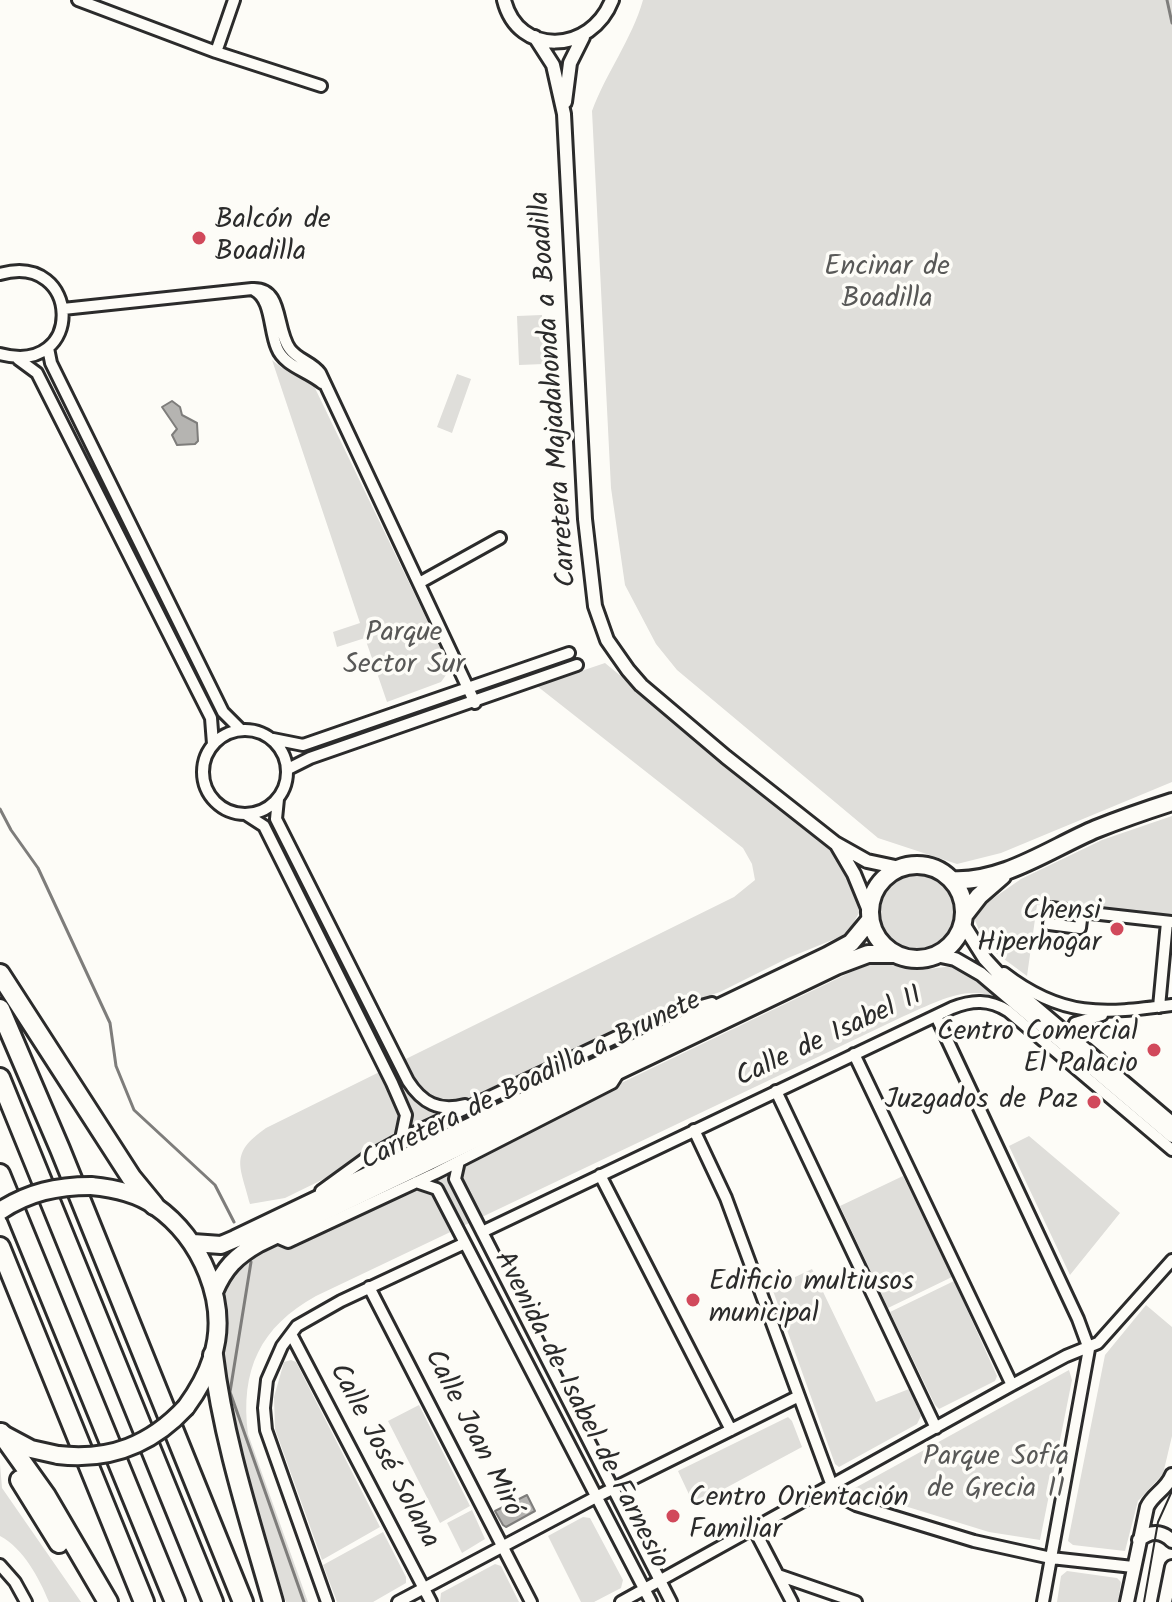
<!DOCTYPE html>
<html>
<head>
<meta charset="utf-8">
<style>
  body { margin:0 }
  canvas { display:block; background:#fdfcf7 }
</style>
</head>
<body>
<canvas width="1172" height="1602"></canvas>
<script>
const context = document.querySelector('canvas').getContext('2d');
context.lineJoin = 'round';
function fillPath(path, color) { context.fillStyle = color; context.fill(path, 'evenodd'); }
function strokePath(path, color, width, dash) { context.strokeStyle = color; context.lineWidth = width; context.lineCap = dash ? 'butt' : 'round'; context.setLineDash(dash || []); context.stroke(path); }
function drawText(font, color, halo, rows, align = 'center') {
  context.font = font + ' Kalam,sans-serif'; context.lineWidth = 7; context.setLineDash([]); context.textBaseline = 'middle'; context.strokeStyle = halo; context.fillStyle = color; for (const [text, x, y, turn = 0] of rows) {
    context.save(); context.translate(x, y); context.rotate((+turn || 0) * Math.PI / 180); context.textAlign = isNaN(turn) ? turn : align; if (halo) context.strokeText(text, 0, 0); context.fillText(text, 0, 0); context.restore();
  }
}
fillPath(new Path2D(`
  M643,0H1172V782L1001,853L957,864L878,838L677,670L656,644L625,585L611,488L592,111C606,73 632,39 643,0Z
  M542,315L544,364L519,365L517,316Z
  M272,360C284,371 299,375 313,384L444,655L446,675L441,682L387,702L365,638L337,647L333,632L360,623Z
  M457,374L471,379L452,433L437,427Z
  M605,663L823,842L851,877L861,900V909L853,924L842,936L788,958L720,992L643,1018L471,1097L458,1100L441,1114L367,1151L336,1173L285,1198L250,1204C240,1165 229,1154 266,1128L734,897L755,880L752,864L743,848L537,686Z
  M1172,816V919L1037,905L1027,976L985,945L972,913L1021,879L1102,840Z
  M878 912a39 39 0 1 1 78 0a39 39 0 1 1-78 0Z
  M881,962L919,970L954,966L962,968L1006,1003C972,980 937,1002 904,1016L316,1296C260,1327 240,1370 248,1434L308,1602H286C259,1516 215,1401 222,1311C223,1304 223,1294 225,1287C229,1276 240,1267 248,1259L416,1182L849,973L873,963Z
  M1029,1136L1120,1213L1070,1275L1009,1146Z
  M903,1176L952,1277L888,1308L840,1206Z
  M812,1269L876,1402L909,1389L921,1416L917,1424L839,1467L835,1464L772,1288Z
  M954,1281L997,1376L995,1381L939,1409L935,1405L890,1312Z
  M1146,1305L1172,1327V1436L1163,1474L1138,1501L1125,1551L1073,1545L1068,1541L1105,1355Z
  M291,1360L296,1362L380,1527L322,1560L275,1429L274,1397L284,1362Z
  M1069,1370L1072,1380L1040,1540L989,1532L856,1491L855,1488Z
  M419,1405L470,1506L440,1523L388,1421Z
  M788,1417L792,1421L802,1447L694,1505L678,1471Z
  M0,1464L2,1488L81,1602H49C39,1578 24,1549 0,1536Z
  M472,1510L485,1539L462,1553L447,1523Z
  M583,1517L590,1518L623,1580L621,1588L594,1602H581L548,1536Z
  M383,1532L406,1577V1583L373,1602H337L323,1565Z
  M495,1564L501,1566L519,1602H440L441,1593Z
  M1067,1571L1117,1578L1121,1582L1118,1602H1057L1061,1576Z`), '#dfdeda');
const water = new Path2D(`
  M172,401L180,407L182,415L197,423L198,441L195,444L177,445L172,435L177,429L162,407Z
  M527,1495L535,1511L506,1527L503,1525L495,1511Z`);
fillPath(water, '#b5b4b1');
strokePath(water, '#7e7d7b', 2);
strokePath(new Path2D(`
  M1167,0L1172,23
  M0,809L11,830L38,868L110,1023L116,1066L134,1110L215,1185L234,1222
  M251,1262L230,1392L304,1602`), '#7e7d7b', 3);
const minor = new Path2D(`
  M78,0L216,52L321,86
  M216,52L234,0
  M0,274C81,251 86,377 0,354
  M254,290C272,299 269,330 277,348C284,366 308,371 322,383
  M63,309L252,289C284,287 275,329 290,349C298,360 312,362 320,373L475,703
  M48,348L51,363L223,712L240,729
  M18,359L37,373L211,718L213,744
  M419,583L500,538
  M203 772a42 42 0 1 1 84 0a42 42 0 1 1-84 0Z
  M273,739L303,745L569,653
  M288,769L310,758L577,665
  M278,799L276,819L408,1081C422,1103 439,1112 465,1105
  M247,815L264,826L392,1083L406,1115L401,1139
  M1051,908L1082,912L1080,928L1049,924Z
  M1082,912L1172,922
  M1004,973C1062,1018 1103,1014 1172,1005
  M1159,1007L1167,922
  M936,1016L1078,1319L1089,1349
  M1075,1039L1072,1030L1075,1023L1102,1015
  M854,1054L1012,1385
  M776,1091L936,1428
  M694,1130L726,1198L835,1494L856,1505L974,1541L1051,1558L1133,1567
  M459,1161L455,1179L671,1602
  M600,1175L731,1430
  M416,1182L437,1189L651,1602
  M321,1191L365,1159L401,1139L625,1033L662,1017L712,1003
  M482,1232L952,1008C972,1000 989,999 1008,1011L1172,1150
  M274,1236L288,1242L436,1173L612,1083L619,1072
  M369,1287L531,1602
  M291,1334L431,1602
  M754,1529L792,1602
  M0,1565L15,1582L26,1602
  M778,1575L856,1602
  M327,1602L266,1430L264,1408L267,1380L282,1346L297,1326L341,1301L465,1243
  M398,1602L596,1497L797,1397
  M621,1602L1012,1385L1066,1356L1098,1343L1172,1260
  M1043,1602L1089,1349`);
const tertiary = new Path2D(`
  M504,0C518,57 591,54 612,0
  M535,37L553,65L564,114L585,519L595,606L607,640L628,670L641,685L726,757L835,843L867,861L900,868
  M565,102L570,63L583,37
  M837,845L854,874L870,913
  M963,924L985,959L1007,983L1172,1123
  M936,955L955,959L981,974L1172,1136
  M1139,1540C1151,1530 1162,1531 1172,1541
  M1127,1602L1147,1507C1153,1494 1167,1489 1172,1475
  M1165,1602L1172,1567`);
const primary = new Path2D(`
  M870 912a47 47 0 1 1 94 0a47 47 0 1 1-94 0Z
  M952,880C1003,883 1051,848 1096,829C1121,819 1147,810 1172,802
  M965,914L979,896L1002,876
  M91,1186C113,1188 137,1193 155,1206C201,1238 230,1303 212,1358C206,1377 197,1392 186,1407
  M193,1243L221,1245L235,1239L827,956L851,943L870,920
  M214,1292C224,1268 236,1256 259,1243L836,966L868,954H894
  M1,1433L31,1449L58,1455`);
const motorway = new Path2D(`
  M0,974L131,1177L154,1205
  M0,1009L60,1149L243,1602
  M0,1078L213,1602
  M0,1174L175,1602
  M0,1247L144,1602
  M213,1355C223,1439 250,1521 273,1602
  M1,1433L46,1496L108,1602
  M20,1480L59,1543`);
strokePath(minor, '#2b2b2b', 16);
strokePath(tertiary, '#2b2b2b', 18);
strokePath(primary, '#2b2b2b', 22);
strokePath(motorway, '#2b2b2b', 24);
strokePath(minor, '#fdfcf7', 10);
strokePath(tertiary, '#fdfcf7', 12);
strokePath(primary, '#fdfcf7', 16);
strokePath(motorway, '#fdfcf7', 18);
strokePath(new Path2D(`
  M1144,1602L1158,1522L1172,1491`), '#2b2b2b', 2);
const primaryBridge = new Path2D(`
  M0,1211C29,1192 57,1186 91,1186
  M58,1455C110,1461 151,1445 186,1407`);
strokePath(primaryBridge, '#2b2b2b', 22, []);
strokePath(primaryBridge, '#fdfcf7', 16);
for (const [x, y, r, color] of [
  [199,238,8,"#d1495b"],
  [1117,929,8,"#d1495b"],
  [1154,1050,8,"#d1495b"],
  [1094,1102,8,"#d1495b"],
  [693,1300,8,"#d1495b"],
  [673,1516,8,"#d1495b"]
]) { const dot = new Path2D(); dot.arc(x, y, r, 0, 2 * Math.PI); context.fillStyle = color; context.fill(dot); strokePath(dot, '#fdfcf7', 3); }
drawText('28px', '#2b2b2b', '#fdfcf7', [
  ["Balcón de",215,222],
  ["Boadilla",215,254],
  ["Chensi",1101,913,"right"],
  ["Hiperhogar",1101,945,"right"],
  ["Centro Comercial",1138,1034,"right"],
  ["El Palacio",1138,1066,"right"],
  ["Juzgados de Paz",1078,1102,"right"],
  ["Edificio multiusos",709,1284],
  ["municipal",709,1316],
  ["Centro Orientación",689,1500],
  ["Familiar",689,1532]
], 'left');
drawText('28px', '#585857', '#fdfcf7', [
  ["Encinar de",887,269],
  ["Boadilla",887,301],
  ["Parque",404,635],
  ["Sector Sur",404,667],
  ["Parque Sofía",996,1459],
  ["de Grecia II",996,1491]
]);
drawText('28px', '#2b2b2b', '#fdfcf7', [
  ["Carretera Majadahonda a Boadilla",556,389,-94],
  ["Calle de Isabel II",830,1039,-25],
  ["Carretera de Boadilla a Brunete",532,1083,-26],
  ["Avenida de Isabel de Farnesio",579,1411,63],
  ["Calle Joan Miró",471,1434,63],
  ["Calle José Solana",382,1457,62]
]);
</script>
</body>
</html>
